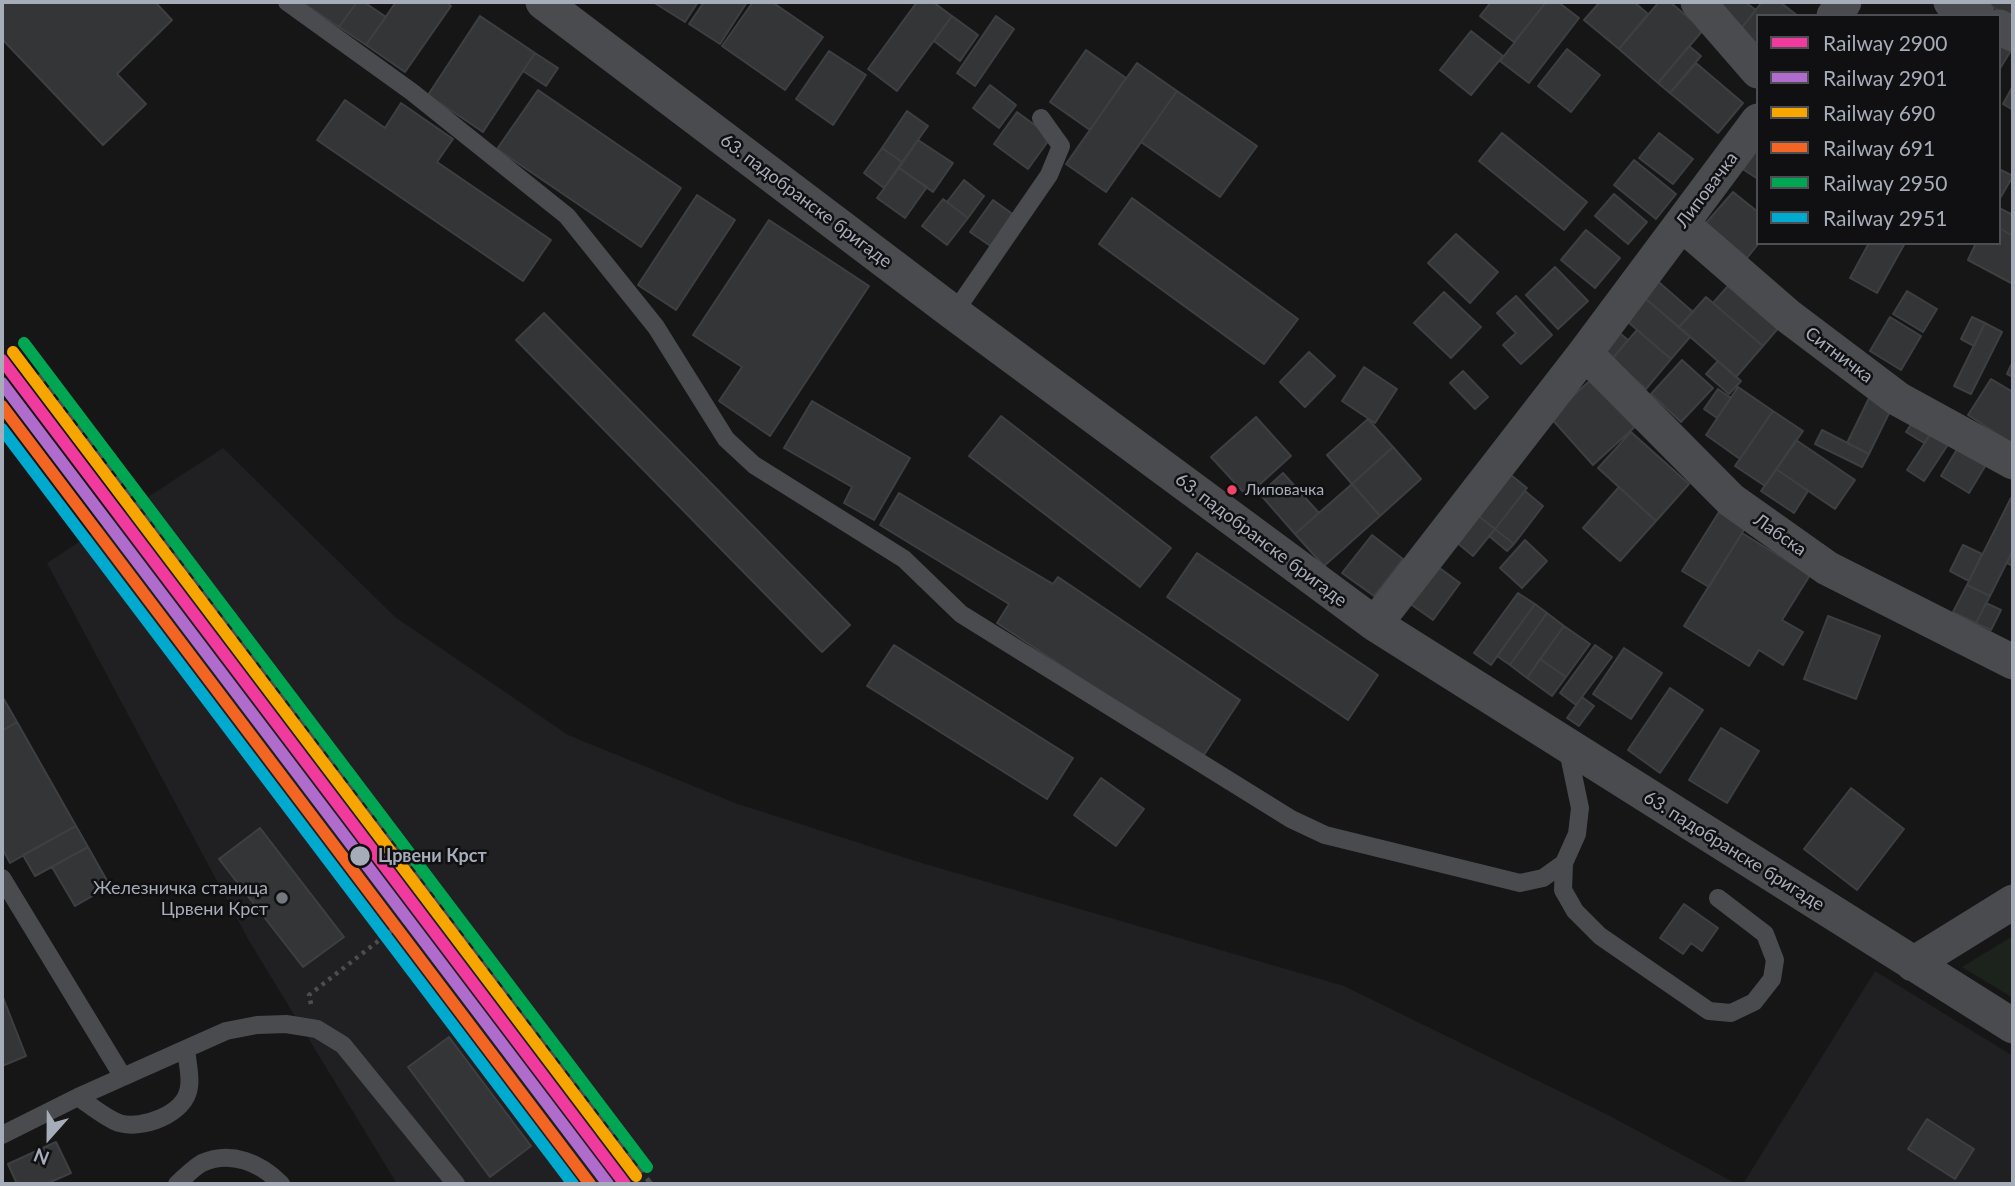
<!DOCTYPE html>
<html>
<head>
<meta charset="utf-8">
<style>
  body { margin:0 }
  #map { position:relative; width:2015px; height:1186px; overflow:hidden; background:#161616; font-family:Lato,sans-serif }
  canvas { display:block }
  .frame { position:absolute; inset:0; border:4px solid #a6acb8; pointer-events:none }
  .legend { position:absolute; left:1756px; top:14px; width:245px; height:231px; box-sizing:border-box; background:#101012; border:2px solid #4c4e54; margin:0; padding:9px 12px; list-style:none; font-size:21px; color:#a6acb8 }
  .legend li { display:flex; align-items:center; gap:14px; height:35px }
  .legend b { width:35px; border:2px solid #4c4e54 }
  .north { position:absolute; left:14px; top:1102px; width:70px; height:70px; -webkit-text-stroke:5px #101012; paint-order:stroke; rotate:201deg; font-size:19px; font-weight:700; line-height:28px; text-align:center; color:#a6acb8 }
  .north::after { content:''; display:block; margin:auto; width:24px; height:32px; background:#a6acb8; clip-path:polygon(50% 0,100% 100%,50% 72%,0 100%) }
</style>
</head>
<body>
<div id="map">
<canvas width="2015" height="1186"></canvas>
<div class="frame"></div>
<ul class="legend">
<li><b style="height:9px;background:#f13a9d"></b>Railway 2900</li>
<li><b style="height:9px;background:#b06ccc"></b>Railway 2901</li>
<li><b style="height:9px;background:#f7a600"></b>Railway 690</li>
<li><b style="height:9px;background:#f26522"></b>Railway 691</li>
<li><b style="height:9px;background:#00a651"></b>Railway 2950</li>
<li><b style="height:9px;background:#00a9ce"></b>Railway 2951</li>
</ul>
<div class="north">N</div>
</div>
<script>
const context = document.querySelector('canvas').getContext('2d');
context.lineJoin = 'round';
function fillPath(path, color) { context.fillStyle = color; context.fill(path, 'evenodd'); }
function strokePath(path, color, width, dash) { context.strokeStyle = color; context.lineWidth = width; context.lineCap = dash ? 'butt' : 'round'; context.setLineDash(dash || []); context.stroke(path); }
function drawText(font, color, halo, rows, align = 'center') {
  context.font = font + ' Lato,sans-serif'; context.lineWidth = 5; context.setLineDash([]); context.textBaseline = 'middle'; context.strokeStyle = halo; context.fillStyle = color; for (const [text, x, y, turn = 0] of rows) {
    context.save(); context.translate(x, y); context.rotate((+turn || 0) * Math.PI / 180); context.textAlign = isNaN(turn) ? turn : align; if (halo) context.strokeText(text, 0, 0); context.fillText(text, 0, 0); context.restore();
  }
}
fillPath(new Path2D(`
  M223,448L395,617L568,735L735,803L915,861L1344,986L1606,1114L1737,1184H397L248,939L47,563Z
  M1875,971L2013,1056V1184H1743Z`), '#202022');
fillPath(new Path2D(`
  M2013,936V998L1962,967Z`), '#1b231c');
const building = new Path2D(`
  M2,2H155L172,20L117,74L146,104L103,145L2,39Z
  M302,2H357L339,27Z
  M357,2H364L386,17L366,45L339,27Z
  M396,2H445L451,6L405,72L366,45Z
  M653,2H698L685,22Z
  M704,2H747L720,44L689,24Z
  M753,2H772L823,37L785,90L722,46Z
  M917,2H933L952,16L897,91L868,69Z
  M1491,2H1546L1514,42L1480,16Z
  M1546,2H1558L1579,18L1529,83L1500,61Z
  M1600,2H1634L1648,14L1619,49L1584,20Z
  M1659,2H1670L1703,30L1658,83L1619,49Z
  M1706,2H1745L1756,10L1740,30Z
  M1762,2H1780L1798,16H1758V46L1739,31Z
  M1986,2H2013V12L2009,18Z
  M480,16L535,53L483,132L428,95Z
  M952,16L978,35L960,61L934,41Z
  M996,16L1014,29L975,86L957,73Z
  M1471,31L1503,56L1471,95L1440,70Z
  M1999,42L2012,49L1999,70Z
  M1689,46L1701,56L1670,93L1658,83Z
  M1567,49L1600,75L1571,112L1538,86Z
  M1086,50L1126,78L1090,130L1050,102Z
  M829,51L866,75L833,125L796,99Z
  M535,53L558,68L546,86L523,71Z
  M1137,63L1177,91L1106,192L1066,164Z
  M1696,63L1743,103L1718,133L1670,93Z
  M990,85L1016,105L999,128L973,108Z
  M2013,86V110L2003,104Z
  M538,90L681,188L641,247L497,149Z
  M1177,91L1257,146L1220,197L1141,142Z
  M345,100L385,128L401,103L453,139L437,162L551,240L523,281L317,140Z
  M907,111L928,126L902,162L882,148Z
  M1017,112L1051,137L1028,169L994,144Z
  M1502,133L1587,202L1564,230L1479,161Z
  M1659,133L1693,159L1673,184L1639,158Z
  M918,140L953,163L933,192L899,168Z
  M1758,143V179L1741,168Z
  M882,148L902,162L884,188L864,173Z
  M1634,160L1676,194L1656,219L1614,185Z
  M899,168L927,187L905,218L877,198Z
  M1999,169L2013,176L1999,200Z
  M964,180L984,196L968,218L947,202Z
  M1733,192L1758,212L1759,243L1747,258L1706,223Z
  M1614,194L1647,222L1628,244L1595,216Z
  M697,195L735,220L676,310L638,285Z
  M1132,198L1298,319L1264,364L1099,244Z
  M943,199L968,218L947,245L922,226Z
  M993,200L1014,215L992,247L970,232Z
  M1999,208L2013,215V236L1999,228Z
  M769,220L869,286L770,436L719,401L742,367L693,335Z
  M1999,228L2013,236V284L1968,260L1976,243H1999Z
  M1586,230L1620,258L1595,288L1561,260Z
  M1456,234L1498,272L1470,303L1428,263Z
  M1869,243H1905L1877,293L1850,278Z
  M1555,267L1588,301L1558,329L1526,295Z
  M1654,278L1693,312L1679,327L1640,294Z
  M1735,278L1785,320L1763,346L1713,303Z
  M1907,291L1937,309L1923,332L1893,314Z
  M1444,292L1481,327L1451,358L1414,323Z
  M1640,294L1690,337L1671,359L1621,316Z
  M1516,296L1552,335L1521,364L1503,345L1516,333L1497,313Z
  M1706,297L1763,346L1736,377L1679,327Z
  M544,313L850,625L822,652L516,340Z
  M1890,317L1921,336L1901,370L1870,351Z
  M1972,317L1985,323L1974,346L1961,339Z
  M1985,323L2002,332L1971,394L1954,386Z
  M1611,326L1628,340L1612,359L1595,344Z
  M1637,330L1671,359L1646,389L1612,359Z
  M1309,352L1335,376L1305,407L1280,382Z
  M1682,360L1713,388L1681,422L1651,394Z
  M1718,361L1741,381L1729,394L1706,374Z
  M2013,361V377L2007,374Z
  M1364,367L1397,389L1375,423L1342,401Z
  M1463,371L1488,397L1475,409L1450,383Z
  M1595,376L1639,423L1593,465L1550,417Z
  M1991,379L2013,392V444L1968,415Z
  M1738,387L1773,411L1740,459L1706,435Z
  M1718,389L1731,398L1717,418L1704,409Z
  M1873,390L1895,401L1869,454L1847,443Z
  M812,401L910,458L874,520L844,503L852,487L784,448Z
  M1773,411L1803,431L1765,486L1735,466Z
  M1918,414L1936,426L1924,443L1906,432Z
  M1001,416L1171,548L1140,587L969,456Z
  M1256,417L1291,456L1247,496L1211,457Z
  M1368,419L1393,447L1352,484L1327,455Z
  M1936,426L1953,437L1924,481L1907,470Z
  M1822,430L1869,454L1862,467L1815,444Z
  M1631,432L1689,484L1656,521L1598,468Z
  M1796,440L1855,480L1835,509L1776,469Z
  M1962,441L1990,458L1969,493L1941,476Z
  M1393,447L1421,479L1380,516L1352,484Z
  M1501,467L1527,488L1495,529L1468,508Z
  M1776,469L1808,491L1794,513L1761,491Z
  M1283,473L1319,513L1295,534L1260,494Z
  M1352,484L1380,516L1324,566L1295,534Z
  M1619,487L1656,521L1620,561L1583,528Z
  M1525,491L1543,506L1514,544L1495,529Z
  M899,493L1053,584L1058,577L1240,700L1202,758L997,623L1009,604L880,525Z
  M2011,498L2013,499V550L1990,596L1967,585Z
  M1719,512L1745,528L1709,587L1682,571Z
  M1476,514L1495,529L1473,556L1455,541Z
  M1495,529L1514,544L1507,551L1489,536Z
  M1742,533L1810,575L1782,620L1803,632L1783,665L1759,650L1749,666L1684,626Z
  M1372,535L1403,559L1374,596L1342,573Z
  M1525,540L1547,561L1522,588L1500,568Z
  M1963,545L1982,554L1969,581L1950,571Z
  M2013,550V566L2007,563Z
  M1197,553L1378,675L1348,720L1167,597Z
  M1430,561L1460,583L1433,620L1402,598Z
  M1967,585L1990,596L1976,623L1953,612Z
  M1518,593L1535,604L1491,665L1474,653Z
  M1986,603L2001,610L1991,630L1976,623Z
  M1535,604L1547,613L1510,665L1497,656Z
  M1547,613L1564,626L1527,678L1510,665Z
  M1828,616L1880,636L1856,699L1804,679Z
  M1564,626L1590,644L1566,677L1540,659Z
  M894,645L1073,758L1047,799L867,686Z
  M1595,645L1612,657L1576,705L1560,693Z
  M1624,648L1662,673L1631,719L1593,694Z
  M1540,659L1566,677L1552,696L1527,678Z
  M1670,688L1703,710L1660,773L1628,750Z
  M2,696L17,722L2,731Z
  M1582,697L1594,706L1579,726L1567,718Z
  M17,722L76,826L10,863L2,848V731Z
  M1721,728L1759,751L1727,803L1689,780Z
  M1101,778L1144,809L1116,846L1074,815Z
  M1851,788L1904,829L1857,890L1804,849Z
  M76,826L88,847L35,876L23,855Z
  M260,828L344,937L303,967L219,859Z
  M88,847L110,886L75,906L52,867Z
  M1684,904L1718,928L1702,951L1691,943L1683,954L1660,938Z
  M2,995L26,1056L2,1066Z
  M449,1037L531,1146L490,1177L408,1067Z
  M1927,1119L1974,1149L1955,1179L1908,1149Z
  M56,1142L71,1173L46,1184H17L8,1164Z`);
fillPath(building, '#343537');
strokePath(building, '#3e3f42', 2);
strokePath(new Path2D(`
  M311,1004L309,995L409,917`), '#4c4d50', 4.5, [3.5, 5]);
strokePath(new Path2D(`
  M287,2L412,92L567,216L656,327L726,439L754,465L904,559L961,614L1291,819L1325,835L1520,883L1543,878L1564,863
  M954,313L1049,175L1061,146L1041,118
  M1567,746L1580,808L1577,834L1564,863L1563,890L1575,911L1600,936L1709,1011L1731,1013L1754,1002L1772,979L1775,960L1765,934L1718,898
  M2,878L123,1077
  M78,1097C90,1105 105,1118 119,1123C142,1130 186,1114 189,1087C191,1076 187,1061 186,1049
  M2,1135L78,1097L226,1031L257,1025L286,1024L317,1029L343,1045L456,1184
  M177,1184C185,1177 193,1168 202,1163C231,1150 261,1163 281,1184`), '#494b4f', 18);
strokePath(new Path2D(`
  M543,2L954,313L1375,624L2013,1026
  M1698,2L1758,71
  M1951,2L1978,16
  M1834,16L1844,2
  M1999,27L2013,34
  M1682,224L1788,316L1898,399L2013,462
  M1585,353L1731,500L1827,568L2013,662
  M1375,624L1585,353L1758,121
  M1913,964L2013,902`), '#494b4f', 35);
strokePath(new Path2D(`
  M38,375L651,1184`), '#494b4e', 5, [9, 7]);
strokePath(new Path2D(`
  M2,360L625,1184`), '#f13a9d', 12);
strokePath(new Path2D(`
  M2,383L608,1184`), '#b06ccc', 12);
strokePath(new Path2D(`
  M13,352L636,1176`), '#f7a600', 12);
strokePath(new Path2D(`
  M2,406L590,1184`), '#f26522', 12);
strokePath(new Path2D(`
  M24,343L647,1167`), '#00a651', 12);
strokePath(new Path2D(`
  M2,429L573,1184`), '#00a9ce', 12);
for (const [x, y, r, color] of [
  [1232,490,6,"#f34667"],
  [360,856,11,"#a6acb8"],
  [282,898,7,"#74787f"]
]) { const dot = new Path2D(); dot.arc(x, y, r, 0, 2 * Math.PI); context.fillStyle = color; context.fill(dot); strokePath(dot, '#101012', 2.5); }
drawText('16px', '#a6acb8', '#101012', [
  ["Липовачка",1245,490]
], 'left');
drawText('18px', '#a6acb8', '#101012', [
  ["Липовачка",1707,190,-53],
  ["63. падобранске бригаде",806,201,37],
  ["Ситничка",1839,355,37],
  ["Лабска",1780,535,35],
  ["63. падобранске бригаде",1261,540,37],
  ["63. падобранске бригаде",1734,851,32]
]);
drawText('bold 18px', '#a6acb8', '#101012', [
  ["Црвени Крст",378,856]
], 'left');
drawText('18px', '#a6acb8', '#101012', [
  ["Железничка станица",268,888],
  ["Црвени Крст",268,909]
], 'right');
</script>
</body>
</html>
